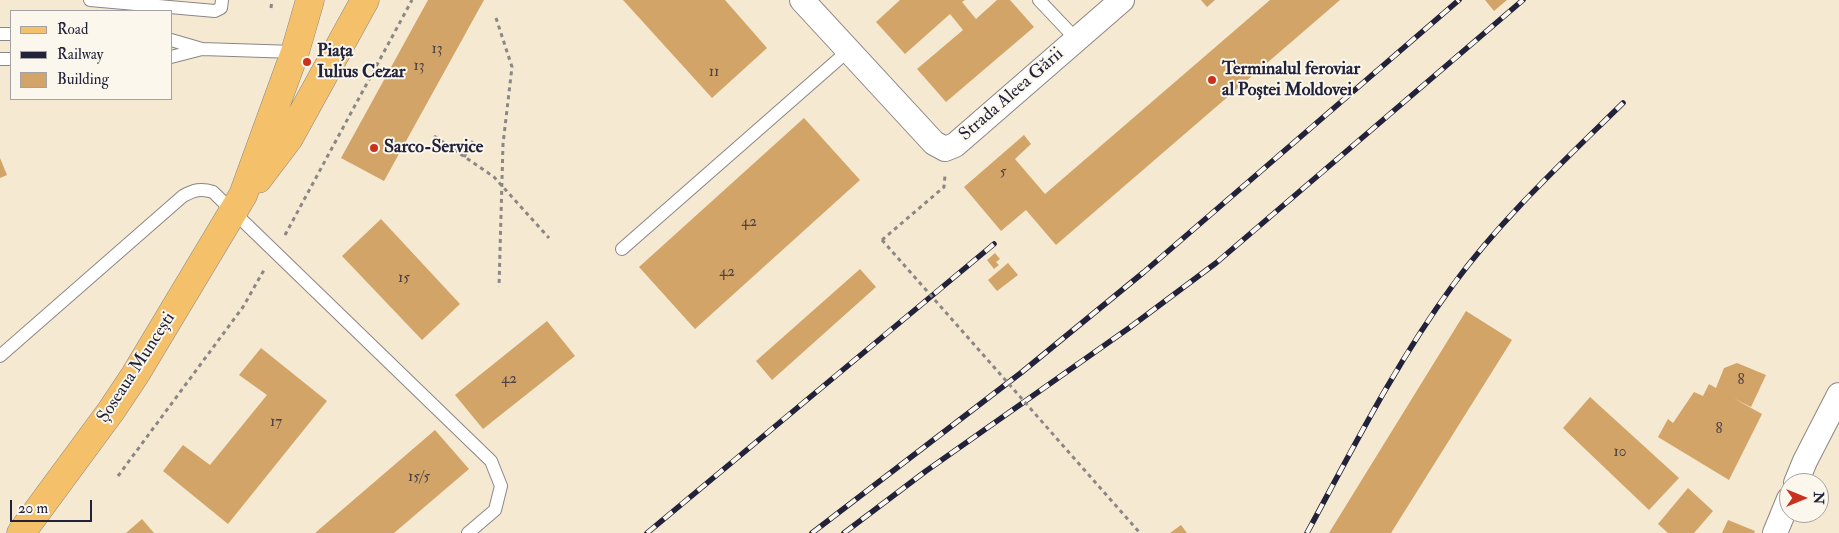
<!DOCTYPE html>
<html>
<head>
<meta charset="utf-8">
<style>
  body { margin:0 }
  #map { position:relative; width:1839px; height:533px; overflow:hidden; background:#f5e9d1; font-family:"IM FELL Double Pica",serif }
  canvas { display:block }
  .legend { position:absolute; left:10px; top:10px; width:162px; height:90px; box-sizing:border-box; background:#fbf7ec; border:1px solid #a4a2a5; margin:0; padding:6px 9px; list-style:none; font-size:15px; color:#22223b }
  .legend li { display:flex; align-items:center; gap:10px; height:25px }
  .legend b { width:25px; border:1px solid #a4a2a5 }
  .north { position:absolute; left:1779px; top:473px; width:50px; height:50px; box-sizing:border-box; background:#fbf7ec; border:1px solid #a4a2a5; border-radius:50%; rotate:90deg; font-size:14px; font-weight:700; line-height:20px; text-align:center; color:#22223b }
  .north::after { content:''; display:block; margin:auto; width:18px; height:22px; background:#c8321e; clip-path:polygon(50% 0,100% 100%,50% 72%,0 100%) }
  .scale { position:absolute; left:10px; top:500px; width:82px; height:22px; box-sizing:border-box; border:2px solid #22223b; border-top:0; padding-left:6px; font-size:15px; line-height:18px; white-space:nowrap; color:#22223b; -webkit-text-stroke:4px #fbf7ec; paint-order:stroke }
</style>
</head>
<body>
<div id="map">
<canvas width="1839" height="533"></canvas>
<ul class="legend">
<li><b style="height:6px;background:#f4c16a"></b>Road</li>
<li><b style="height:6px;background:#22223b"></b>Railway</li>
<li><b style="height:14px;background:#d2a467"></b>Building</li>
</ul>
<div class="north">N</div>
<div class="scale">20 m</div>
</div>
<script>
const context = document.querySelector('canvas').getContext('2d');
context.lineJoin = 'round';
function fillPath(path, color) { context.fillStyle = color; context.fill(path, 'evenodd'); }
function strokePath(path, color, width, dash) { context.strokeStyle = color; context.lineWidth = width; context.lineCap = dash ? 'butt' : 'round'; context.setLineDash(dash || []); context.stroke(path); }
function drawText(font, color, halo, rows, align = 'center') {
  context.font = font + ' "IM FELL Double Pica",serif'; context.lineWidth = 4; context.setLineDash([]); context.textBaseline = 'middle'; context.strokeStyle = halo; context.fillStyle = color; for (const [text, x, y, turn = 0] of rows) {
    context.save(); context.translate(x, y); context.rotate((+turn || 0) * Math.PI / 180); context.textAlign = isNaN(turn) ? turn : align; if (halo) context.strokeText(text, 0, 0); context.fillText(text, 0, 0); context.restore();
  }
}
fillPath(new Path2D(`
  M428,0H484L384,181L341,158Z
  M623,0H725L767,48L712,98Z
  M900,0H965L962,2L976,19L997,0H1010L1034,27L946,102L917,69L963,30L950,14L905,54L876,22Z
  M1201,0H1215L1207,7Z
  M1270,0H1340L1056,245L1026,210L1001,231L964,187L1024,135L1031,144L1015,159L1045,194Z
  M1485,0H1507L1494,11Z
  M804,118L860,180L695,329L639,267Z
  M0,158L7,175L0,178Z
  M381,219L460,304L422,340L342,256Z
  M995,253L1000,259L996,262L999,265L994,269L987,260Z
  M1008,263L1018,275L997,291L988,280Z
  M860,269L876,287L772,380L756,361Z
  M1466,311L1512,340L1391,533H1329Z
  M547,321L575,356L483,429L455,395Z
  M261,348L327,401L228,524L163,471L183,445L210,465L267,395L239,375Z
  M1737,363L1766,375L1751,407L1733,398L1762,414L1729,480L1658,437L1668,419L1673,423L1694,392L1703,396L1709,384L1716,388L1724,368Z
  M1590,397L1679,478L1649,510L1563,428Z
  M435,430L469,469L394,533H315Z
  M1688,488L1713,511L1694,533H1668L1658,524Z
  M142,519L154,533H126Z
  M1728,520L1755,531L1754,533H1722Z
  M1181,525L1187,533H1170Z`), '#d2a467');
const lane = new Path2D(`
  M90,0L215,11L221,8L222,0
  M1039,0L1076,39
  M0,34H11
  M171,40L202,49L295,52
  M171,57L202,49
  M0,59H11
  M622,249L849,50
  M0,356L183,196C194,190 201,188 213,192L491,461L501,486L495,510L468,533`);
const street = new Path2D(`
  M802,0L934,143L945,149L955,145L1122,0
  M1796,483L1805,461L1839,395
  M1775,533L1789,499`);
const primary = new Path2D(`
  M258,179L289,138L365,0
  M21,533L111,411L135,375L243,195L295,52L310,0`);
strokePath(lane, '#8c8686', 14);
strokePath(street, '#8c8686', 26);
strokePath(primary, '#8c8686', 29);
strokePath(new Path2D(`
  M271,8L272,0
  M496,18L512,67L503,144L499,287
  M434,136L494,177L549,238
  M464,157L473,141
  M285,235L412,0
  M882,240L944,187L945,175
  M118,476L243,307L264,270`), '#8c8686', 3, [4, 4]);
strokePath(lane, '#fff', 12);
strokePath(street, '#fff', 24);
strokePath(primary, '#f4c16a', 28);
const rail = new Path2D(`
  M647,533L994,244
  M812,533L1022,372L1144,272L1459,0
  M844,533L926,471L1129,328L1216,263L1523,0
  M1307,533C1353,448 1396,363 1453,285C1502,218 1564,161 1623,103`);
strokePath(rail, '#22223b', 5.5);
strokePath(rail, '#fbf7ec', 4, [11]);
strokePath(new Path2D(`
  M882,240L1140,533`), '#8c8686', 3, [4, 4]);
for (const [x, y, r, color] of [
  [307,62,5,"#c8321e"],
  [1212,80,5,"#c8321e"],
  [374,148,5,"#c8321e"]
]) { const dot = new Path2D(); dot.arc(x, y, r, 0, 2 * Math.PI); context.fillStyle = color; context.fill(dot); strokePath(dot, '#fbf7ec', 2); }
drawText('15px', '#4e4246', null, [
  ["13",437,50],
  ["13",419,67],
  ["11",714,73],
  ["5",1003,173],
  ["42",749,223],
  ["42",727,273],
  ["15",404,279],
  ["42",509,380],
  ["8",1741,381],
  ["17",276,423],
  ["8",1719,430],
  ["10",1620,453],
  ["15/5",419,478]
]);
drawText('bold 18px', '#22223b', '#fbf7ec', [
  ["Piața",317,52],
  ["Iulius Cezar",317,73],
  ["Terminalul feroviar",1222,70],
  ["al Poștei Moldovei",1222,91],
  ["Sarco-Service",384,148]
], 'left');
drawText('18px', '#22223b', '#fbf7ec', [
  ["Strada Aleea Gării",1012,95,-41],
  ["Șoseaua Muncești",137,368,-57]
]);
</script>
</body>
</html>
